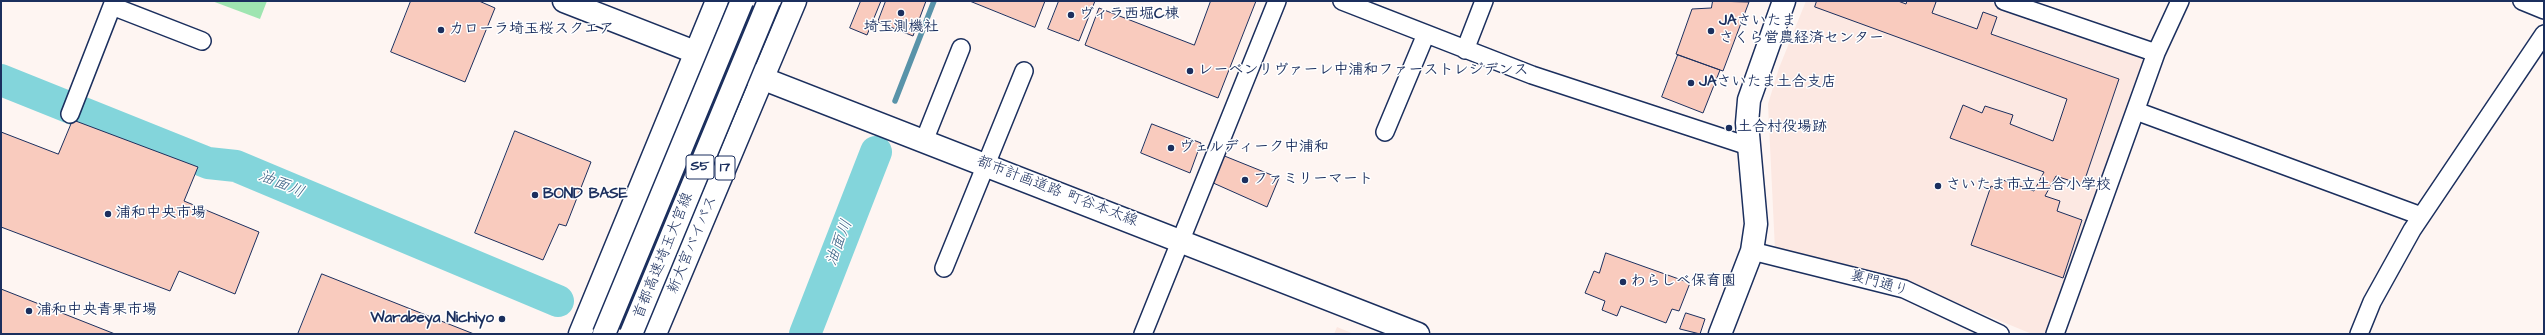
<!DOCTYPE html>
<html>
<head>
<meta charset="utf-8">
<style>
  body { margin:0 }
  #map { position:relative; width:2545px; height:335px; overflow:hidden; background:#fef5f2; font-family:"Architects Daughter",sans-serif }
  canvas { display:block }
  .frame { position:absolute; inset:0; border:2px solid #1b2f5e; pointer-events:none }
</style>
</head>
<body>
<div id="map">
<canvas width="2545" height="335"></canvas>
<div class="frame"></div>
</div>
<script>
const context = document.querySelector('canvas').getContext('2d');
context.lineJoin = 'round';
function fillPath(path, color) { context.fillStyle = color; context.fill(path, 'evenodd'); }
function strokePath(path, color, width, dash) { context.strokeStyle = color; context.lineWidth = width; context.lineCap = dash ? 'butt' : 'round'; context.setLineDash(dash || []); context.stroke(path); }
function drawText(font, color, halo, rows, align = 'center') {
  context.font = font + ' "Architects Daughter","Klee One",sans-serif'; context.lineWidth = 3; context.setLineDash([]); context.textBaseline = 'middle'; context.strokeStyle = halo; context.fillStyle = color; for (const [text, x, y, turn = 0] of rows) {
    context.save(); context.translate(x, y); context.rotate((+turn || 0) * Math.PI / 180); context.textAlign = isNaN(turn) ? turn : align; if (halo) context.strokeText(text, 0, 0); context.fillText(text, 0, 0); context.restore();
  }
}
fillPath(new Path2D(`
  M1806,1H1987L2150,56L2052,334H2032L1908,283L1775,250L1768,104L1779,68Z
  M1337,327L1354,334H1334Z`), '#fce8e2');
fillPath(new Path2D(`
  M212,1H267L260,19Z`), '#9fe5b1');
strokePath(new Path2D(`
  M895,101L934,1`), '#5993a9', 5.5);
strokePath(new Path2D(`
  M1,80L208,163L236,166L558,301
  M805,334L876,152`), '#83d5db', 32);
const building = new Path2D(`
  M411,1H479L495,8L465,82L391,52Z
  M861,1H881L867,35L850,28Z
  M886,1H926L913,36L878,22Z
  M970,1H1045L1035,27Z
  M1059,1H1095L1079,41L1048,29Z
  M1211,1H1256L1218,98L1085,45L1099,8L1194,45Z
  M1713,1L1749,2L1723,71L1676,54L1692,9L1711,8Z
  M1817,1H1898L1906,4L1907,1H1933L1936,2L1932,13L1977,29L1983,12L1997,17L1991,34L2119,79L2083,185L2056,176L2045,196L2060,201L2057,211L2082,220L2063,278L1971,245L1991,186L1998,189L2000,179L2034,191L2044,172L1950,138L1963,105L1982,113L1985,106L2013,115L2010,124L2053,141L2067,99L1815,7Z
  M1678,55L1720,70L1703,113L1662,97Z
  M73,120L198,167L184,201L259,232L235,294L179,271L170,291L1,227V132L58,154Z
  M1152,124L1201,143L1190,173L1141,153Z
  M515,131L591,162L566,226L559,224L543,260L475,233Z
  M1222,155L1279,178L1267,207L1211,182Z
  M1606,253L1690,283L1679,311L1672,309L1666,323L1621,306L1617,316L1602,310L1605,301L1585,293L1594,271L1599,273Z
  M322,274L474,334H298Z
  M1,289L115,334H1Z
  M1686,313L1705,319L1700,334L1680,329Z`);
fillPath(building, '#f9cbbe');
strokePath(building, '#1b2f5e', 1);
const street = new Path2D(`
  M1342,1L1532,75L1748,146
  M2004,1L2156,53
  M2522,1L2544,10
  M112,6L202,41
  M1465,50L1484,1
  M2136,111L2421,216
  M70,114L114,1
  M1385,132L1426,34
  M924,141L961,48
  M1752,251L1904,289L2000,334
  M944,268L1024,71
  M1143,334L1277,1
  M2055,334L2156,53L2180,1
  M2359,334L2372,302L2412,230L2544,34`);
const secondary = new Path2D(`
  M564,1L1418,334
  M1720,334L1752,251L1756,224L1747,123L1749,100L1784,1`);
const highway = new Path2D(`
  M672,189L717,102
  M580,334L717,1
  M655,334L795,1`);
strokePath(street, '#1b2f5e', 20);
strokePath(secondary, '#1b2f5e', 25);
strokePath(highway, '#1b2f5e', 25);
strokePath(street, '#fff', 17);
strokePath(secondary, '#fff', 22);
strokePath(highway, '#fff', 22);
const highwayBridge = new Path2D(`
  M604,334L742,1
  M631,334L769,1`);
strokePath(highwayBridge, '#1b2f5e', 25, []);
strokePath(highwayBridge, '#fff', 22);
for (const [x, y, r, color] of [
  [901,13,4,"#1b2f5e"],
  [1071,15,4,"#1b2f5e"],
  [441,30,4,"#1b2f5e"],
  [1711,31,4,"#1b2f5e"],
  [1190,71,4,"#1b2f5e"],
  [1691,83,4,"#1b2f5e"],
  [1729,128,4,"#1b2f5e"],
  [1171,148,4,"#1b2f5e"],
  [1245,180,4,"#1b2f5e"],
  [1938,186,4,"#1b2f5e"],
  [535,195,4,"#1b2f5e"],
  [108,214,4,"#1b2f5e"],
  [1623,282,4,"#1b2f5e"],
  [29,311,4,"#1b2f5e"],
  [502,319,4,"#1b2f5e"]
]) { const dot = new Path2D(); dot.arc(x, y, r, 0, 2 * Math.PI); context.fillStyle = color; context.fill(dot); strokePath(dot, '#fff', 1.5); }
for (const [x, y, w] of [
  [700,167,28],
  [725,168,20]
]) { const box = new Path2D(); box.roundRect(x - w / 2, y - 12, w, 24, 3); context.fillStyle = '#fff'; context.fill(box); strokePath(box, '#1b2f5e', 1); }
drawText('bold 14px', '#1b2f5e', null, [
  ["S5",700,167],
  ["17",725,168]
]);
drawText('bold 15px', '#1b2f5e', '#fff', [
  ["ヴィラ西堀C棟",1079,15],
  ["JAさいたま",1719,22],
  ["さくら営農経済センター",1719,39],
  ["埼玉測機社",901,28,"center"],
  ["カローラ埼玉桜スクエア",449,30],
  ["レーベンリヴァーレ中浦和ファーストレジデンス",1198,71],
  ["JAさいたま土合支店",1699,83],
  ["土合村役場跡",1737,128],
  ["ヴェルディーク中浦和",1179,148],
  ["ファミリーマート",1253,180],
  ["さいたま市立土合小学校",1946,186],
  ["BOND BASE",543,195],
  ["浦和中央市場",116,214],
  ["わらしべ保育園",1631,282],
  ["浦和中央青果市場",37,311],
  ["Warabeya Nichiyo",494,319,"right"]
], 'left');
drawText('15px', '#1b2f5e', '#fff', [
  ["都市計画道路 町谷本太線",1057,192,21],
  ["新大宮バイパス",693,245,-67],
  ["首都高速埼玉大宮線",664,256,-68],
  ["裏門通り",1879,284,16]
]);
drawText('italic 16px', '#3a6184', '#fff', [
  ["油面川",281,185,23],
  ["油面川",840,243,-69]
]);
</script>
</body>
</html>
